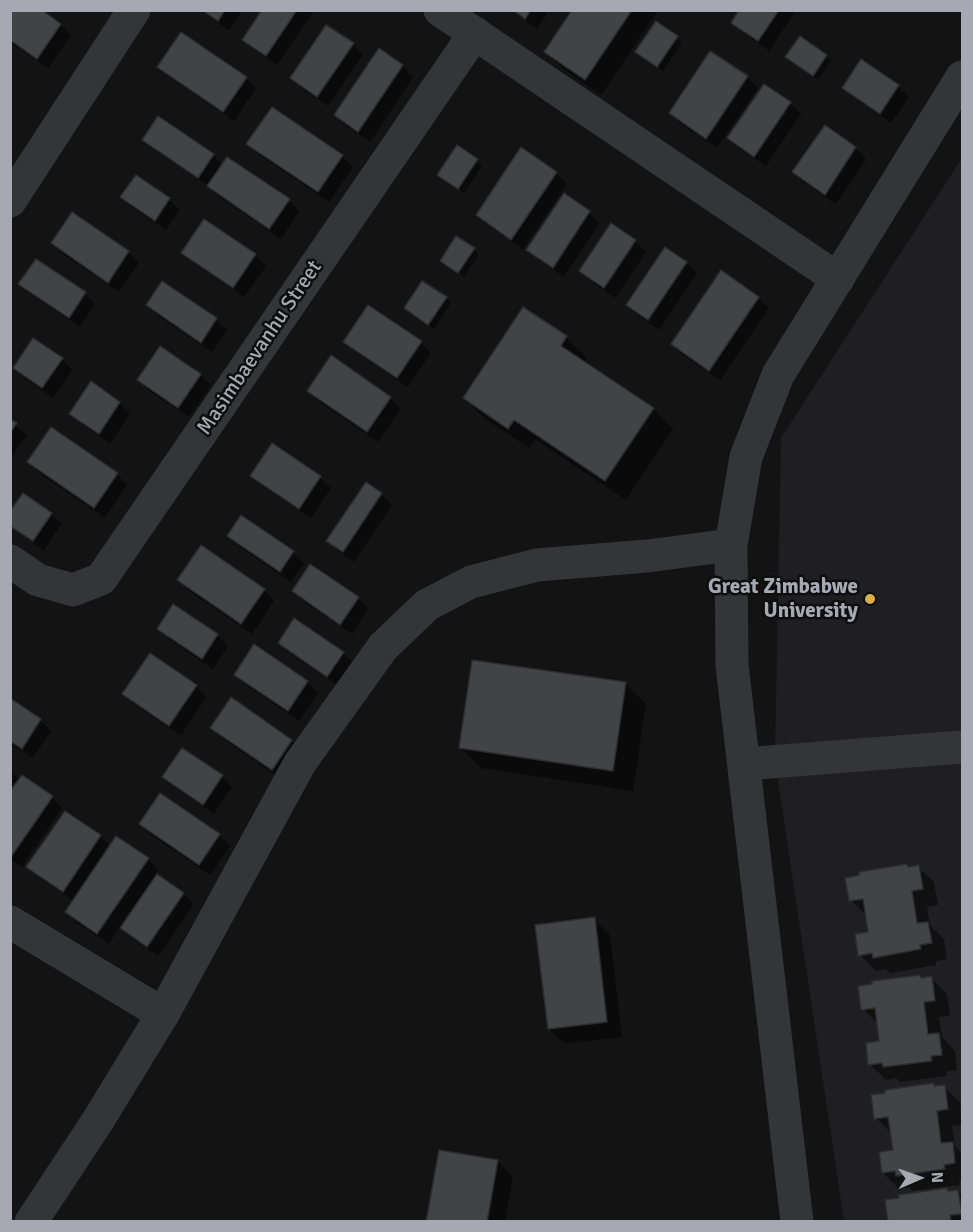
<!DOCTYPE html>
<html>
<head>
<meta charset="utf-8">
<style>
  body { margin:0 }
  #map { position:relative; width:973px; height:1232px; overflow:hidden; background:#131314; font-family:Signika,sans-serif }
  canvas { display:block }
  .frame { position:absolute; inset:0; border:12px solid #a6a9b3; pointer-events:none }
  .north { position:absolute; left:889px; top:1148px; width:60px; height:60px; -webkit-text-stroke:4px #0e0e0f; paint-order:stroke; rotate:88deg; font-size:16px; font-weight:700; line-height:24px; text-align:center; color:#a6a9b3 }
  .north::after { content:''; display:block; margin:auto; width:21px; height:27px; background:#a6a9b3; clip-path:polygon(50% 0,100% 100%,50% 72%,0 100%) }
</style>
</head>
<body>
<div id="map">
<canvas width="973" height="1232"></canvas>
<div class="frame"></div>
<div class="north">N</div>
</div>
<script>
const context = document.querySelector('canvas').getContext('2d');
context.lineJoin = 'round';
function fillPath(path, color) { context.fillStyle = color; context.fill(path, 'evenodd'); }
function strokePath(path, color, width, dash) { context.strokeStyle = color; context.lineWidth = width; context.lineCap = dash ? 'butt' : 'round'; context.setLineDash(dash || []); context.stroke(path); }
function drawText(font, color, halo, rows, align = 'center') {
  context.font = font + ' Signika,sans-serif'; context.lineWidth = 5; context.setLineDash([]); context.textBaseline = 'middle'; context.strokeStyle = halo; context.fillStyle = color; for (const [text, x, y, turn = 0] of rows) {
    context.save(); context.translate(x, y); context.rotate((+turn || 0) * Math.PI / 180); context.textAlign = isNaN(turn) ? turn : align; if (halo) context.strokeText(text, 0, 0); context.fillText(text, 0, 0); context.restore();
  }
}
fillPath(new Path2D(`
  M962,158V1221H844L775,761L781,438Z`), '#1f1f21');
fillPath(new Path2D(`
  M10,10L60,25L71,35L48,68L10,42Z
  M202,10H243L229,31Z
  M264,10H311L313,12L277,65L255,50L244,39Z
  M512,10H549L537,29Z
  M574,10H653L656,14L601,95L562,68L546,52Z
  M741,10H796L769,51L744,33L733,22Z
  M656,23L682,42L663,71L637,52Z
  M800,38L831,61L818,80L787,57Z
  M353,44L363,55L328,106L303,89L292,78Z
  M862,62L898,87L909,97L891,123L855,98L844,88Z
  M402,66L413,77L370,142L346,126L335,115Z
  M159,67L246,78L256,88L234,121L170,77Z
  M747,77L758,88L717,148L681,124L671,113Z
  M765,86L790,103L801,114L766,166L740,149L729,138Z
  M825,127L856,148L866,159L836,204L805,183L794,172Z
  M144,139L213,155L223,165L289,200L299,211L281,239L220,197L209,186L155,150Z
  M248,144L342,156L353,167L329,202L259,155Z
  M457,147L482,166L464,193L438,174Z
  M556,173L567,184L523,249L488,225L478,215Z
  M136,177L169,200L180,210L166,230L133,208L122,197Z
  M564,196L589,213L600,223L564,277L539,260L528,250Z
  M612,225L635,241L646,252L615,298L592,282L581,271Z
  M52,243L128,252L139,263L119,292L63,254Z
  M474,249L479,254L464,277L441,260Z
  M183,252L255,255L266,266L244,297L194,263Z
  M686,263L697,273L659,330L639,316L628,305Z
  M20,284L85,294L95,304L80,327L31,294Z
  M162,284L216,320L227,330L212,352L158,316L148,305Z
  M446,298L451,303L434,329L410,312Z
  M758,298L769,308L720,380L683,355L673,344Z
  M524,309L566,338L587,358L584,363L653,409L673,429L626,500L535,439L529,448L485,419L465,398Z
  M345,342H421L431,353L408,387L356,352Z
  M62,359L72,370L53,398L25,378L15,368Z
  M200,375L211,385L189,417L149,391L139,380Z
  M308,391L390,398L401,408L378,442L319,402Z
  M119,403L130,413L110,444L82,424L71,413Z
  M10,421L27,435L10,459Z
  M273,445L320,478L331,488L311,518L263,486L252,475Z
  M29,462L117,474L127,485L105,518L39,473Z
  M366,484L381,494L392,505L354,562L339,552L328,541Z
  M51,514L61,524L44,551L10,526Z
  M242,517L293,553L304,563L291,582L240,547L229,536Z
  M179,580L264,590L274,601L252,634L189,591Z
  M294,591L358,598L368,609L352,634L304,602Z
  M174,606L217,635L228,646L213,669L169,639L159,628Z
  M280,643L343,653L354,664L339,686L290,653Z
  M254,646L307,682L318,693L299,721L246,685L235,674Z
  M625,684L646,704L633,791L481,768L461,748Z
  M196,686L206,697L181,735L135,705L124,694Z
  M231,699L292,741L302,752L283,780L223,739L212,728Z
  M10,700L40,720L51,731L33,758L10,743Z
  M10,771L20,780L52,797L62,808L22,867L10,859Z
  M222,776L232,787L214,814L175,787L164,777Z
  M141,824L219,835L230,846L210,875L151,835Z
  M100,836L110,847L148,859L158,870L155,874L183,894L194,904L158,956L133,939L120,926L109,944L77,923L67,912L74,901L39,877L28,867Z
  M907,865L909,868L918,867L934,882L938,905L927,907L930,925L944,939L947,959L936,961V965L890,973L886,969L876,971L860,955L870,933L867,916L851,900Z
  M594,919L610,935L622,1037L565,1044L549,1029Z
  M920,976L923,979L931,978L947,994L950,1016L939,1017L942,1037L955,1051L957,1070L946,1072L947,1076L900,1082L896,1078L886,1080L870,1064L881,1042L879,1025L863,1009Z
  M944,1087L960,1102L962,1125L952,1126L955,1146L962,1154V1180H959L960,1185L913,1191L909,1187L899,1189L883,1173L894,1151L892,1134L876,1118L936,1088Z
  M497,1161L513,1177L505,1222H428Z
  M958,1191L962,1196V1222H889Z`), '#0007');
const building = new Path2D(`
  M10,10H42L61,24L37,59L10,40Z
  M202,10H225L218,21Z
  M262,10H297L266,56L242,40Z
  M513,10H531L525,19Z
  M572,10H632L585,80L544,52Z
  M739,10H779L758,41L731,23Z
  M656,21L678,36L657,67L635,52Z
  M326,25L354,43L317,97L290,78Z
  M181,32L247,77L223,112L157,67Z
  M800,36L827,55L813,76L785,57Z
  M379,48L403,65L358,132L334,115Z
  M710,51L748,76L706,139L669,113Z
  M861,59L899,85L880,114L842,88Z
  M764,84L791,102L754,157L727,138Z
  M272,107L343,155L318,192L246,144Z
  M158,116L214,154L198,178L142,140Z
  M825,125L856,147L825,195L792,172Z
  M457,145L478,159L458,189L437,175Z
  M521,147L557,172L511,240L476,215Z
  M227,157L290,199L269,229L207,186Z
  M136,175L170,198L155,221L120,197Z
  M564,193L590,211L553,268L526,250Z
  M72,212L129,251L108,283L51,243Z
  M204,219L256,254L233,288L181,253Z
  M611,223L636,240L604,288L579,271Z
  M456,236L475,248L458,273L440,261Z
  M665,247L687,262L648,320L626,305Z
  M36,259L86,292L69,318L18,284Z
  M721,270L759,297L709,371L671,344Z
  M162,281L217,318L201,343L146,305Z
  M422,281L447,297L428,325L404,308Z
  M368,305L422,341L397,378L343,342Z
  M523,307L567,336L561,346L654,408L605,481L514,420L508,429L463,398Z
  M33,338L63,358L42,388L13,368Z
  M160,346L201,374L178,408L137,380Z
  M331,355L391,397L367,432L307,391Z
  M91,381L120,402L99,434L69,414Z
  M10,419L17,423L10,433Z
  M51,427L118,473L94,508L27,462Z
  M272,443L321,476L299,509L250,476Z
  M366,482L382,493L343,552L326,541Z
  M23,493L52,513L33,541L10,526V511Z
  M241,515L294,551L280,572L227,536Z
  M201,545L265,589L241,624L177,580Z
  M310,564L359,597L340,625L292,591Z
  M173,604L218,634L202,659L157,629Z
  M294,618L344,652L327,677L278,643Z
  M254,644L308,681L288,711L234,675Z
  M150,653L197,685L169,726L122,694Z
  M472,660L626,682L613,771L459,748Z
  M231,697L292,740L272,770L210,728Z
  M10,698L41,719L22,749L10,741Z
  M182,748L223,775L203,805L162,777Z
  M22,775L53,796L11,857L10,791Z
  M160,793L220,834L199,865L139,824Z
  M65,811L101,835L63,892L26,867Z
  M116,836L149,858L97,934L65,912Z
  M907,864L908,867L919,865L923,889L912,891L917,923L928,922L932,943L920,945L921,949L873,958L872,953L858,956L855,934L868,932L863,899L849,901L845,878L859,875V872Z
  M157,874L184,893L147,947L120,928Z
  M595,917L607,1022L548,1029L535,925Z
  M920,975L921,978L932,976L935,1001L924,1002L928,1034L939,1033L942,1055L931,1056L932,1061L883,1067L882,1063L868,1065L866,1043L879,1041L875,1008L861,1010L858,986L872,984V981Z
  M934,1083V1086L945,1085L948,1109L937,1111L941,1143L953,1142L955,1163L944,1165L945,1169L896,1176L895,1171L882,1173L879,1152L893,1150L888,1117L874,1119L871,1095L885,1093V1090Z
  M439,1150L498,1160L487,1222H426Z
  M947,1188L948,1191L958,1190L962,1214L950,1215L951,1222H888L885,1200L899,1198L898,1195Z`);
fillPath(building, '#424347');
strokePath(building, '#2d2d30', 1.5);
strokePath(new Path2D(`
  M440,10L838,279
  M10,201L134,10
  M10,561L38,580L73,590L101,579L475,33
  M744,764L962,747
  M10,922L163,1014
  M31,1222L97,1122L163,1014L300,763L383,647L427,605L471,582L537,565L647,556L731,545
  M797,1222L732,665L731,545L746,457L778,375L962,77`), '#343538', 33);
for (const [x, y, r, color] of [
  [870,599,6,"#dcaf43"]
]) { const dot = new Path2D(); dot.arc(x, y, r, 0, 2 * Math.PI); context.fillStyle = color; context.fill(dot); strokePath(dot, '#0e0e0f', 2); }
drawText('21px', '#a6a9b3', '#0e0e0f', [
  ["Masimbaevanhu Street",260,348,-56]
]);
drawText('bold 21px', '#a6a9b3', '#0e0e0f', [
  ["Great Zimbabwe",858,587],
  ["University",858,611]
], 'right');
</script>
</body>
</html>
